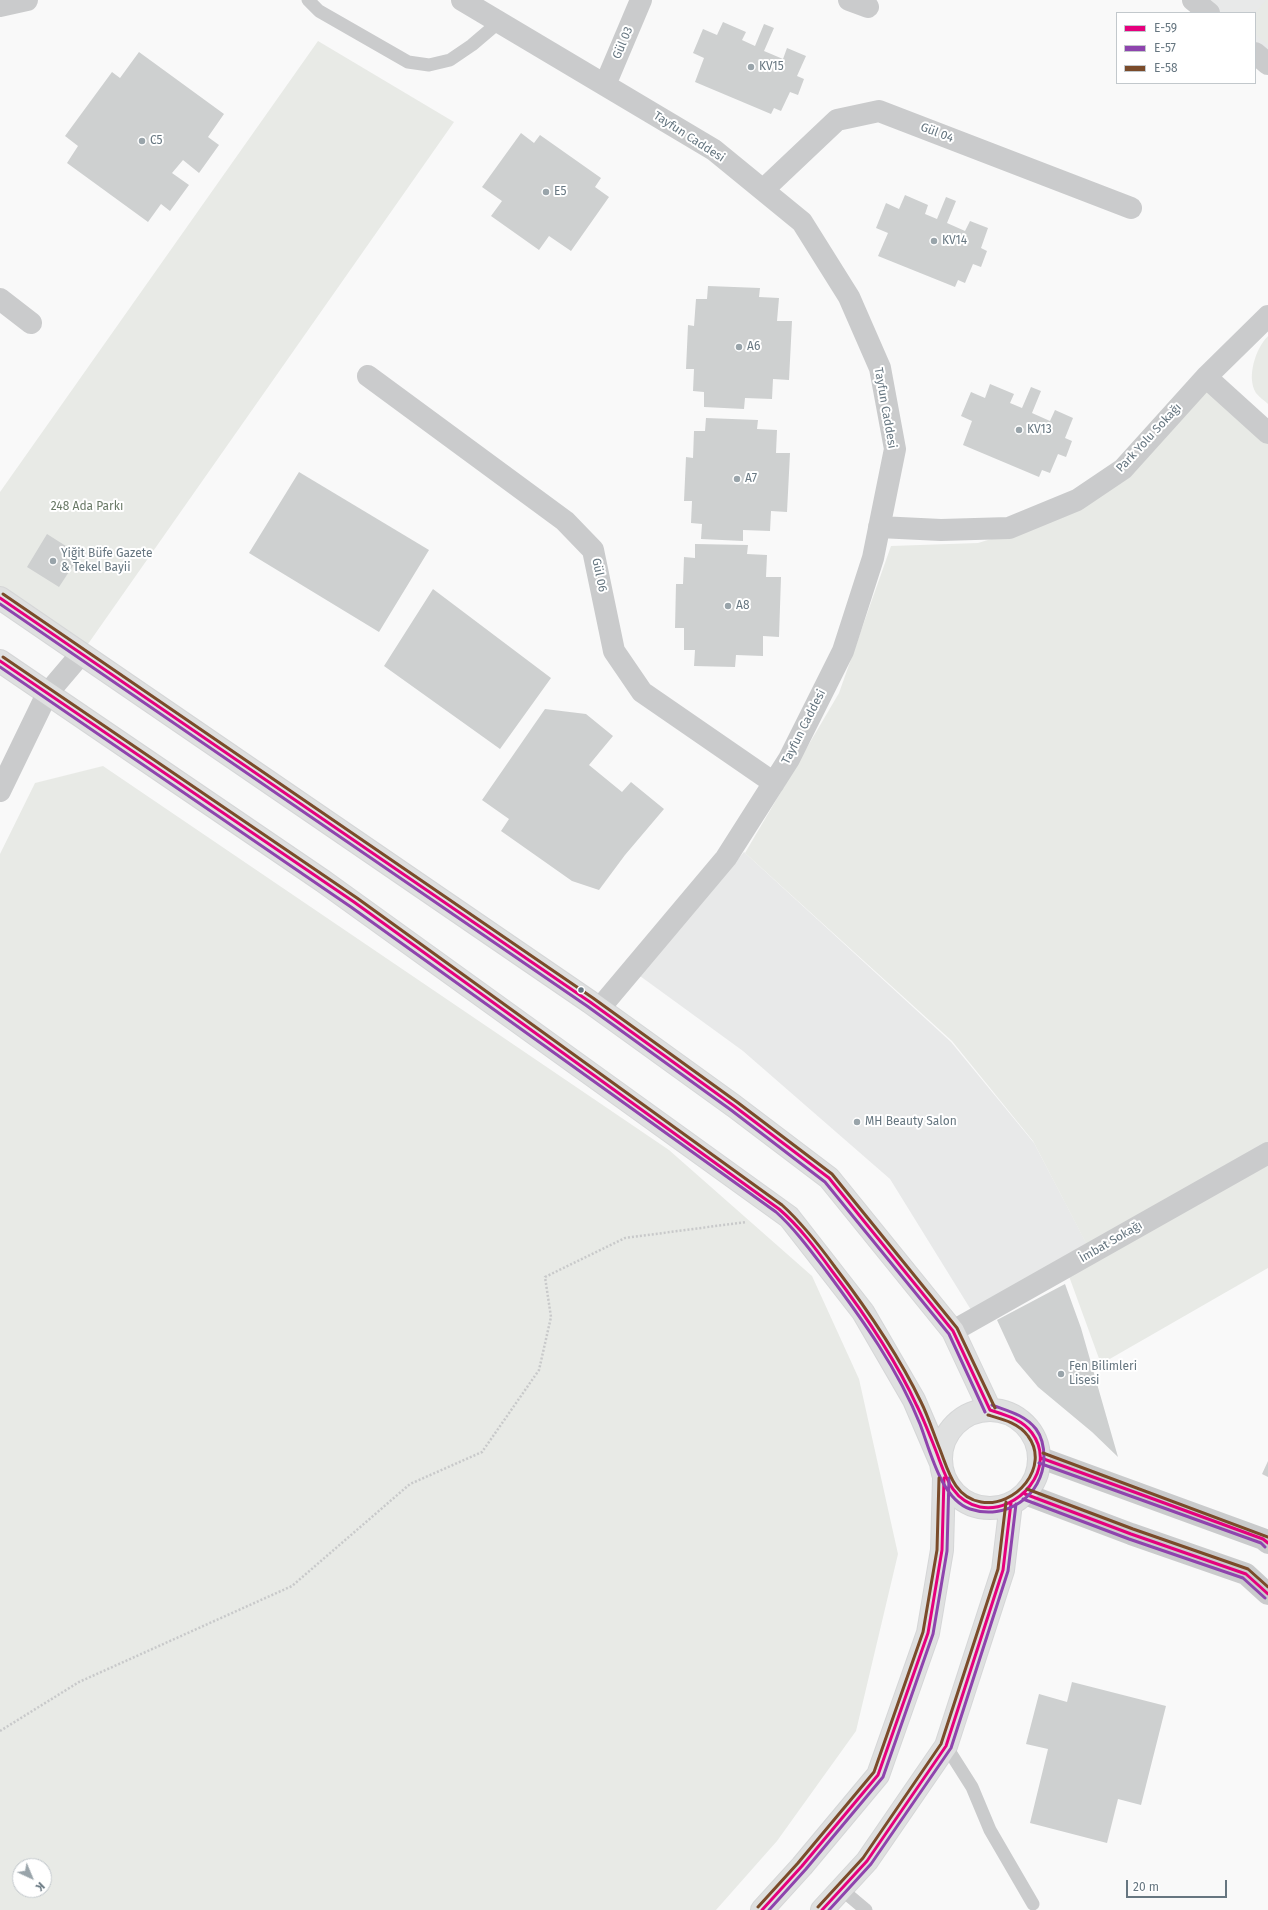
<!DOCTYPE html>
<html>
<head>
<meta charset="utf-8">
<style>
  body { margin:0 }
  #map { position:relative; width:1268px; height:1910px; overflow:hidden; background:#f9f9f9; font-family:"Fira Sans",sans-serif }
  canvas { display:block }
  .legend { position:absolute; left:1116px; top:12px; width:140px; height:72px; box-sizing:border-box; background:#fff; border:1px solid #c2c8cc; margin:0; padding:5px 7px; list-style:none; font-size:12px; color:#667680 }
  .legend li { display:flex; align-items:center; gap:8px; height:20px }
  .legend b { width:20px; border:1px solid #c2c8cc }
  .north { position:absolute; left:12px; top:1858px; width:40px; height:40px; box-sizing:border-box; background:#fff; border:1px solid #c2c8cc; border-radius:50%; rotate:136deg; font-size:11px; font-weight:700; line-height:16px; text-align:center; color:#667680 }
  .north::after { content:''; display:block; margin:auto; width:14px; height:18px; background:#99a4aa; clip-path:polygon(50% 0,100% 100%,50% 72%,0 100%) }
  .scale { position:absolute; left:1126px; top:1880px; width:101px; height:18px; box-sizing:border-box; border:2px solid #667680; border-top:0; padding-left:5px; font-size:12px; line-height:14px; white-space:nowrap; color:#667680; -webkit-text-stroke:3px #fff; paint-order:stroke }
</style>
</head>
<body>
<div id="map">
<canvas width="1268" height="1910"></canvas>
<ul class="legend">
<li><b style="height:5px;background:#e5007d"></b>E-59</li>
<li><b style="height:5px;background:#8e44ad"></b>E-57</li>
<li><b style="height:5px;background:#7a4b2a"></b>E-58</li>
</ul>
<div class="north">K</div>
<div class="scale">20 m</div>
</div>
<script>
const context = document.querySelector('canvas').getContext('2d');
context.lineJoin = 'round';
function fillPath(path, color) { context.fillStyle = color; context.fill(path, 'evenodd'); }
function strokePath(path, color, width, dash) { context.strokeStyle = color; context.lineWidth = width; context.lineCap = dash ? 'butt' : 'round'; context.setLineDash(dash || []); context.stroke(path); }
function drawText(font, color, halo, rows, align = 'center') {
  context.font = font + ' "Fira Sans",sans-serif'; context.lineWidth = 4; context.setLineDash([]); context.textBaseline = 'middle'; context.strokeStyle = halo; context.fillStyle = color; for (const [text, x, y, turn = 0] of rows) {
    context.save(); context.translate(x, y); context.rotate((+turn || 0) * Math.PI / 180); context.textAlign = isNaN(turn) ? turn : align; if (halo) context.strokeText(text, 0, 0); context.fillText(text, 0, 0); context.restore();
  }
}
fillPath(new Path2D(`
  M1193,0H1268V64L1255,53V13H1209Z
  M744,852L951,1042L1034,1143L1093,1256L976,1318L890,1179L743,1051L640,976Z`), '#e8e9e9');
fillPath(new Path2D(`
  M1266,0H1268V45L1255,34V13Z
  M318,41L454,122L81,654L0,598V492Z
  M1268,336V404C1265,401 1259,397 1256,393C1246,377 1256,348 1268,336Z
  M1210,382L1268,433V1268L1101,1364L1066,1268L1091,1253L1033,1141L952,1041L745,853L839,693L891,546L978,543L1037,525L1100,489Z
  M103,766L669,1150L812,1276L859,1379L898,1554L856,1731L777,1841L716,1910H0V854L35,783ZM20,1866H44V1890H20Z`), '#e8eae6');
fillPath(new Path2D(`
  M723,22L746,32L742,40L755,46L764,24L774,28L764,51L783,59L787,48L806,56L797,76L804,79L798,95L790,92L781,111L774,108L771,114L695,82L704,58L693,53L703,29L717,35Z
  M139,52L224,114L208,137L219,145L199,173L183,160L172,173L189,185L170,211L161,204L148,222L67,163L78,146L65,136L112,72L120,78Z
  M521,133L534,143L540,135L601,178L595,187L609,197L571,251L549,236L539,250L491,216L502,201L482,187Z
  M905,195L928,205L925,214L937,219L946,197L956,201L947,223L965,231L970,221L988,228L981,248L987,251L981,267L973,264L965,283L958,280L955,287L878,256L888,233L876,228L886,203L899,209Z
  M708,286L760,288L759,297L779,298L777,321H792L789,380L773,379L772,399L745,398L744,409L704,407V392L693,391L694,369H686L688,325L694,326L696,299H707Z
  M990,384L1014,394L1010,403L1022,408L1031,387L1041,391L1032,413L1050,421L1055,410L1073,418L1065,438L1072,441L1066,457L1058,454L1050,473L1042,470L1039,477L963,445L972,421L961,416L971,392L985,398Z
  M706,418L758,420L757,429L777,430L776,453H790L787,512L771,511L770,531L743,530V541L701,539L702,524L691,523L692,501H684L686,457L693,458L694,431H705Z
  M299,472L429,550L379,632L249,553Z
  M47,534L80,555L59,587L27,567Z
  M695,544L748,545L747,554L767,555L766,577H781L779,637L763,636V656L736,655L735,667L694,666L695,650H684V628H675L676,584H683L684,557L695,558Z
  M433,589L551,678L500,749L384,666Z
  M545,709L586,714L613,736L589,765L622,792L631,782L664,809L625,855L599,890L572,881L501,831L509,819L482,800Z
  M1065,1284L1081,1328L1118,1457L1092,1432L1038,1387L1016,1361L997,1320Z
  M1268,1461V1477L1262,1474Z
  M1072,1682L1166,1706L1141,1805L1118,1799L1107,1843L1030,1823L1048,1749L1026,1744L1039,1694L1067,1702Z`), '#ced0d0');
const secondary = new Path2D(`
  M0,598L590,1002L734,1106L829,1178L953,1331L990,1410
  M0,661L323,881L789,1217L863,1312L914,1400L941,1463
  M941 1459a49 49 0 1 1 98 0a49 49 0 1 1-98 0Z
  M762,1910L802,1866L878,1775L928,1633L942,1550L944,1478
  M822,1910L867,1861L946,1746L1003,1570L1011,1503`);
strokePath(secondary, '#d5d6d7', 24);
strokePath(new Path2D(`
  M0,1731L79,1682L292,1586L410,1484L482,1452L539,1370L551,1317L545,1277L625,1238L746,1222`), '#c8c9ca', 2.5, [2, 2]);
strokePath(new Path2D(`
  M308,0L319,11L408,62L429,65L450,60L472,45L499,22
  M946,1746L972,1787L990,1830L1033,1904
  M841,1889L866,1910`), '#cacbcc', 13);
strokePath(new Path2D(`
  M462,0L714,150L802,222L849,297L880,368L895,449L873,558L843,651L789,759L726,858L599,1009
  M849,0L868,7
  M1193,0L1209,13
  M0,6L27,0
  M1255,53L1268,64
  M605,85L641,0
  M763,190L837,120L879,111L1131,208
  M0,299L31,323
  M368,376L565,521L593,550L614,651L642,692L774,783
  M1206,377L1268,433
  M879,527L941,530L1009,528L1077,500L1123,469L1206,377L1268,316
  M0,791L47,694L81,654
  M953,1331L1268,1153
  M1041,1458L1263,1539L1268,1543
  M1025,1494L1131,1534L1246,1574L1268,1594`), '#cacbcc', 22);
strokePath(secondary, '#dfe0e0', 22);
strokePath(new Path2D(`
  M0,598L590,1002L734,1106L829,1178L953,1331L990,1410
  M0,661L354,902L779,1209C799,1226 816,1249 832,1271C864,1313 895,1358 917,1406C924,1420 930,1436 936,1451C945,1474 951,1501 980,1507C1018,1514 1058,1468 1032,1433C1022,1419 1005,1415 990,1410
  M1041,1458L1263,1539L1268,1543
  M1025,1494L1131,1534L1246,1574L1268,1594
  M762,1910L802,1866L878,1775L928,1633L942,1550L944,1478
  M822,1910L867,1861L946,1746L1003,1570L1011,1503`), '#e5007d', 3);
strokePath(new Path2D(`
  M0,604L587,1006L731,1110L825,1182L949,1334L985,1412
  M0,667L351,907L776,1212C795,1229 811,1251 827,1272C862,1319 898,1369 920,1424C930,1450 941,1499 970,1509C1006,1521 1043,1496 1044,1458C1044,1449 1042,1437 1036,1429C1025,1415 1008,1411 992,1405
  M1039,1463L1261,1543L1265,1547
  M1023,1499L1129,1539L1243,1578L1265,1598
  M769,1910L806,1869L883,1777L933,1634L947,1551L949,1478
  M829,1910L871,1864L951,1748L1008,1571L1016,1504`), '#8e44ad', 3);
strokePath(new Path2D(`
  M3,594L593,998L737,1102L832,1174L957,1328L995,1408
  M3,657L357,898L782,1205C802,1223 819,1245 835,1267C867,1309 898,1354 921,1402C928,1416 933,1432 939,1447C948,1469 953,1497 981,1502C1015,1508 1051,1467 1028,1436C1019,1423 1002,1419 988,1415
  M1043,1453L1268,1537
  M1027,1489L1133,1529L1248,1569L1268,1587
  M758,1907L798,1863L874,1772L923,1632L937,1550L939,1478
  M818,1907L863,1858L941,1744L998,1569L1006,1502`), '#7a4b2a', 3);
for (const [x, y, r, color] of [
  [751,67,4,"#99a4aa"],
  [142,141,4,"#99a4aa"],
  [546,192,4,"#99a4aa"],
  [934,241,4,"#99a4aa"],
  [739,347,4,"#99a4aa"],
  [1019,430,4,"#99a4aa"],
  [737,479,4,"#99a4aa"],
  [53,561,4,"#99a4aa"],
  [728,606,4,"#99a4aa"],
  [581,990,3.5,"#667680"],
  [857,1122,4,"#99a4aa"],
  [1061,1374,4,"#99a4aa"]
]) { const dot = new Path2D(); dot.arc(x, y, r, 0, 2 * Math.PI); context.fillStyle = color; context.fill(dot); strokePath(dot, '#fff', 1.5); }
drawText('12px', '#667680', '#fff', [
  ["Gül 03",623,43,-67],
  ["Gül 04",937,133,21],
  ["Tayfun Caddesi",689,137,33],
  ["Tayfun Caddesi",885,408,80],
  ["Park Yolu Sokağı",1149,438,-47],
  ["Gül 06",599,575,78],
  ["Tayfun Caddesi",804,727,-63],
  ["İmbat Sokağı",1111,1242,-30]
]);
drawText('12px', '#667680', '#fff', [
  ["KV15",759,67],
  ["C5",150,141],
  ["E5",554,192],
  ["KV14",942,241],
  ["A6",747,347],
  ["KV13",1027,430],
  ["A7",745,479],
  ["Yiğit Büfe Gazete",61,554],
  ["& Tekel Bayii",61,568],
  ["A8",736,606],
  ["MH Beauty Salon",865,1122],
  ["Fen Bilimleri",1069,1367],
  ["Lisesi",1069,1381]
], 'left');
drawText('12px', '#697966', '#fff', [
  ["248 Ada Parkı",87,507]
]);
</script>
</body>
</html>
